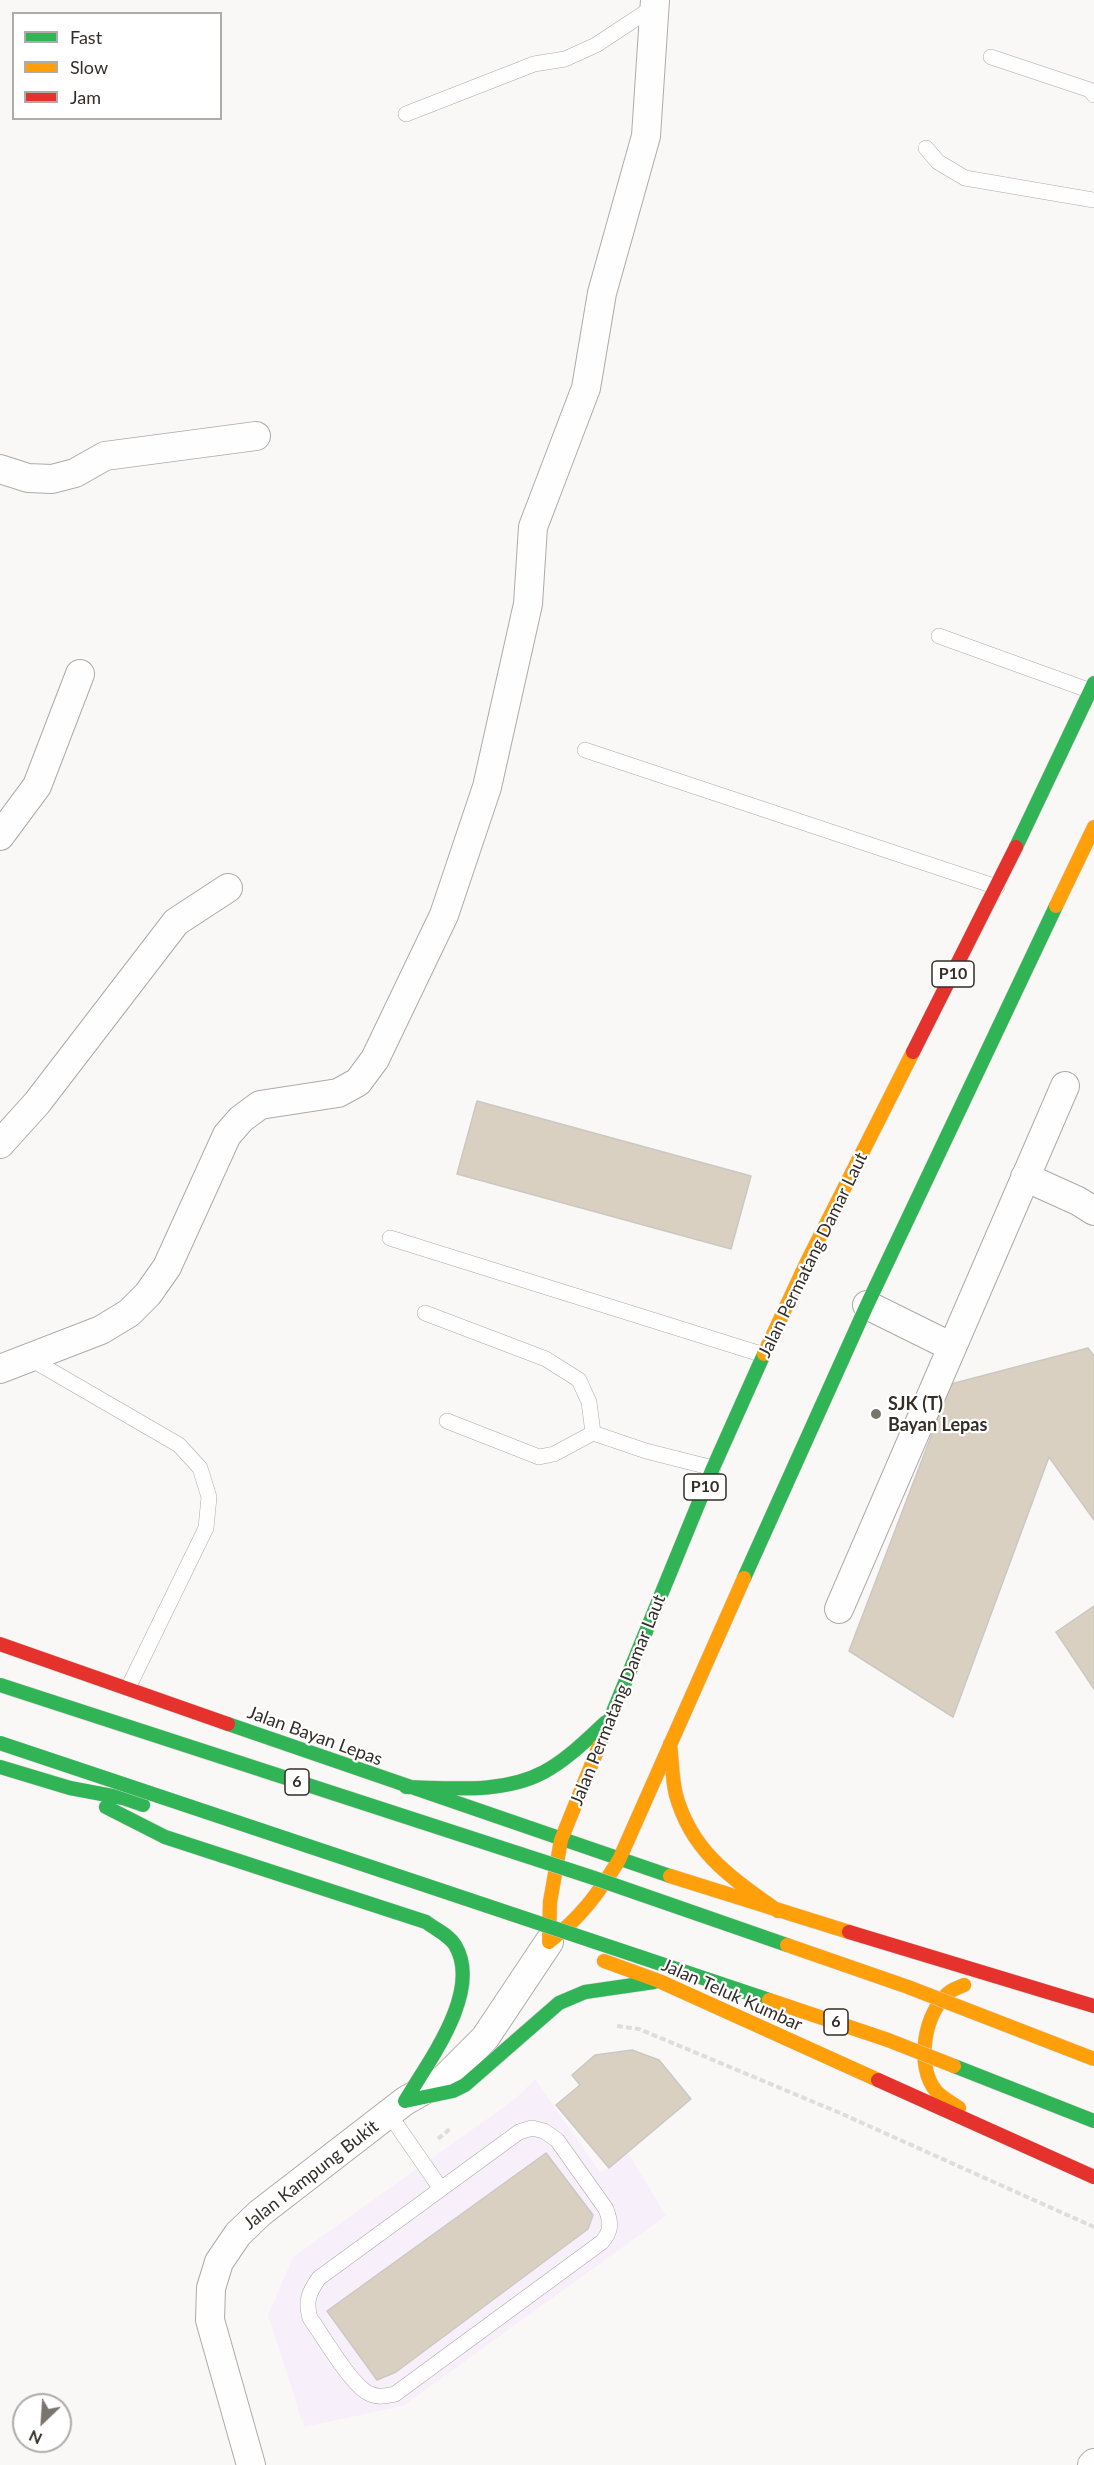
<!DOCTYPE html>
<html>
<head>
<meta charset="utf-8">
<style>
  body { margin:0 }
  #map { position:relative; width:1094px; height:2465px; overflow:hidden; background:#faf8f6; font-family:Lato,sans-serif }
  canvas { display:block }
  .legend { position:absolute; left:12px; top:12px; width:210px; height:108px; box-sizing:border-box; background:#fff; border:2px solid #aeaba9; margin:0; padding:8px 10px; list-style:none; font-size:18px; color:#352d27 }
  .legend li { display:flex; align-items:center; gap:12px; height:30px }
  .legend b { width:30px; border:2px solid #aeaba9 }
  .north { position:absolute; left:12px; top:2393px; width:60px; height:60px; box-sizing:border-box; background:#fff; border:2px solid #aeaba9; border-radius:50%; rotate:205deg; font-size:16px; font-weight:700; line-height:24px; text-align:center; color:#352d27 }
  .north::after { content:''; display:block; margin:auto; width:21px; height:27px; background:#7a746f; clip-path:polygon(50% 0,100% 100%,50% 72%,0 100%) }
</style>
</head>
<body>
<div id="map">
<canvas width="1094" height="2465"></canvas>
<ul class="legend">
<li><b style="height:8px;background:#30b455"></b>Fast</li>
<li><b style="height:8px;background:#ff9f0a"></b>Slow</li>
<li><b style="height:8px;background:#e5322d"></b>Jam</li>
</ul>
<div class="north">N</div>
</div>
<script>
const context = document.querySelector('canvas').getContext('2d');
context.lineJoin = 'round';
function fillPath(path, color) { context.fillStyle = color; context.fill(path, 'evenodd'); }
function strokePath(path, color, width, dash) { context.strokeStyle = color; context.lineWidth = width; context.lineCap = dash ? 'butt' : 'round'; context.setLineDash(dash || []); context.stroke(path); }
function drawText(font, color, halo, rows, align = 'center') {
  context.font = font + ' Lato,sans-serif'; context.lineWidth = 4.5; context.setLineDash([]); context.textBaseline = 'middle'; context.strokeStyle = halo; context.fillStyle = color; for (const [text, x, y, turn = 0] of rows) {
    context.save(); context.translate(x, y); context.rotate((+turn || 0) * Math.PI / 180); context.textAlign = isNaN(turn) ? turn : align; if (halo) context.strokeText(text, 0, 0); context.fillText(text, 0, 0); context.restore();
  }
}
fillPath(new Path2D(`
  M535,2079L600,2172L609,2168L628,2152L666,2216L403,2406L304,2427L268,2315L293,2257L515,2099Z`), '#f7f0fa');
const building = new Path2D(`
  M477,1101L751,1176L731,1249L457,1174Z
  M1088,1348L1094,1356V1520L1049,1457L953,1717L849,1651L951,1384Z
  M1094,1606V1689L1056,1632Z
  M632,2050L659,2060L691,2099L609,2168L556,2105L580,2085L572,2075L595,2055Z
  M546,2153L593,2215L588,2229L396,2372L377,2380L327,2311Z`);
fillPath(building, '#d9d0c2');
strokePath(building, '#cbc8c3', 1.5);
const lane = new Path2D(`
  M991,57L1090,90L1094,95
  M406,114L534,64L565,59L596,45L655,6
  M926,148L938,162L965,178L1094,200
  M939,636L1091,691
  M585,750L997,887
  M390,1238L764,1355
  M425,1313L546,1359L579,1380L589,1402L593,1433
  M29,1358L179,1445L200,1468L209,1497L206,1528L128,1688
  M447,1421L539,1457L554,1454L593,1433L646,1451L713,1468
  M389,2114L441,2189
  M532,2128L544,2131L557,2140L606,2209C611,2223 612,2230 602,2242L395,2394C385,2396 377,2398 368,2393C350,2383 323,2336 310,2318C305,2301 309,2292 319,2278L519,2132Z`);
const street = new Path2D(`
  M0,469L28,478L52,479L75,473L105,456L256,436
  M0,836L37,786L80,674
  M0,1144L37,1103L176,922L228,888
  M1025,1177L1078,1201L1094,1211
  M867,1305L952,1347
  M0,1369L101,1330L129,1313L148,1294L167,1267L227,1135L241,1119L260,1105L338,1093L358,1082L375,1059L444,915L487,787L528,604L533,527L586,388L602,293L646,136L655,0
  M839,1609L1065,1086
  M251,2465L210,2320L211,2288L219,2262L238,2234L260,2213L405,2101L444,2079L485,2038L549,1942
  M1092,2465L1094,2463`);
const fast = new Path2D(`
  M1016,847L1094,683
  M744,1578L867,1305L1056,906
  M228,1724L670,1876
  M599,1746L713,1468L764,1354
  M0,1767L70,1788L123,1798L143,1805
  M406,1787C451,1788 503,1794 544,1772C568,1759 586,1740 606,1722
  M106,1807L165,1837L426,1922C435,1929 449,1935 455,1945C483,1991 428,2062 405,2101
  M405,2101L453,2091L465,2085L559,2003L585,1992L654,1982`);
const slow = new Path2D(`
  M1056,906L1094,827
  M764,1354L807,1262L913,1052
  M670,1744C672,1761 672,1779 676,1795C692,1853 732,1878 778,1911
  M670,1876L849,1932
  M549,1942L550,1902L561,1840L599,1746
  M549,1942C582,1916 597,1895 619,1860L744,1578
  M604,1961L659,1981L878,2080
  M959,2108C952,2103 942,2098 936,2091C915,2066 924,2010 951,1991C955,1988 960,1987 964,1985`);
const jam = new Path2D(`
  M913,1052L1016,847
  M0,1644L228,1724
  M849,1932L1094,2006
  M878,2080L1094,2177`);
strokePath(lane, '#aeaaa6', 16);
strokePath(street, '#aeaaa6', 30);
strokePath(fast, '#d5d3d1', 15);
strokePath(slow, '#d5d3d1', 15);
strokePath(jam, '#d5d3d1', 15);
strokePath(new Path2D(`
  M617,2026L639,2029L840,2113L1094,2227
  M438,2139L451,2128`), '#dedddc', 4, [6, 3]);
strokePath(lane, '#fefefe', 15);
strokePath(street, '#fefefe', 28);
strokePath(fast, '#30b455', 14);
strokePath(slow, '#ff9f0a', 14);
strokePath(jam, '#e5322d', 14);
const fastBridge = new Path2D(`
  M0,1685L594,1878L787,1945
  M0,1743L769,2000
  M954,2066L1094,2121`);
const slowBridge = new Path2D(`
  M787,1945L908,1987L1094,2059
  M769,2000L888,2040L954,2066`);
strokePath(fastBridge, '#d5d3d1', 15, []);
strokePath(slowBridge, '#d5d3d1', 15, []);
strokePath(fastBridge, '#30b455', 14);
strokePath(slowBridge, '#ff9f0a', 14);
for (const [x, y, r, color] of [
  [876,1414,6,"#7a746f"]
]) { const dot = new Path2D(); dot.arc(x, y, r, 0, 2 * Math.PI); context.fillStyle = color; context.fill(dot); strokePath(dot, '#fff', 2); }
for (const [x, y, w] of [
  [953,974,42],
  [705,1487,42],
  [297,1782,24],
  [836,2022,24]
]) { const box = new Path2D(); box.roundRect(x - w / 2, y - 13, w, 26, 4.5); context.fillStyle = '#fff'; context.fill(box); strokePath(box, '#352d27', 1.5); }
drawText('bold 16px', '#352d27', null, [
  ["P10",953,974],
  ["P10",705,1487],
  ["6",297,1782],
  ["6",836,2022]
]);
drawText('18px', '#352d27', '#fff', [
  ["Jalan Permatang Damar Laut",813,1255,-64],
  ["Jalan Permatang Damar Laut",618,1700,-68],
  ["Jalan Bayan Lepas",315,1736,20],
  ["Jalan Teluk Kumbar",732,1995,24],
  ["Jalan Kampung Bukit",311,2175,-38]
]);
drawText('bold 18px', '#352d27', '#fff', [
  ["SJK (T)",888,1404],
  ["Bayan Lepas",888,1425]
], 'left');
</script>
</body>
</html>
